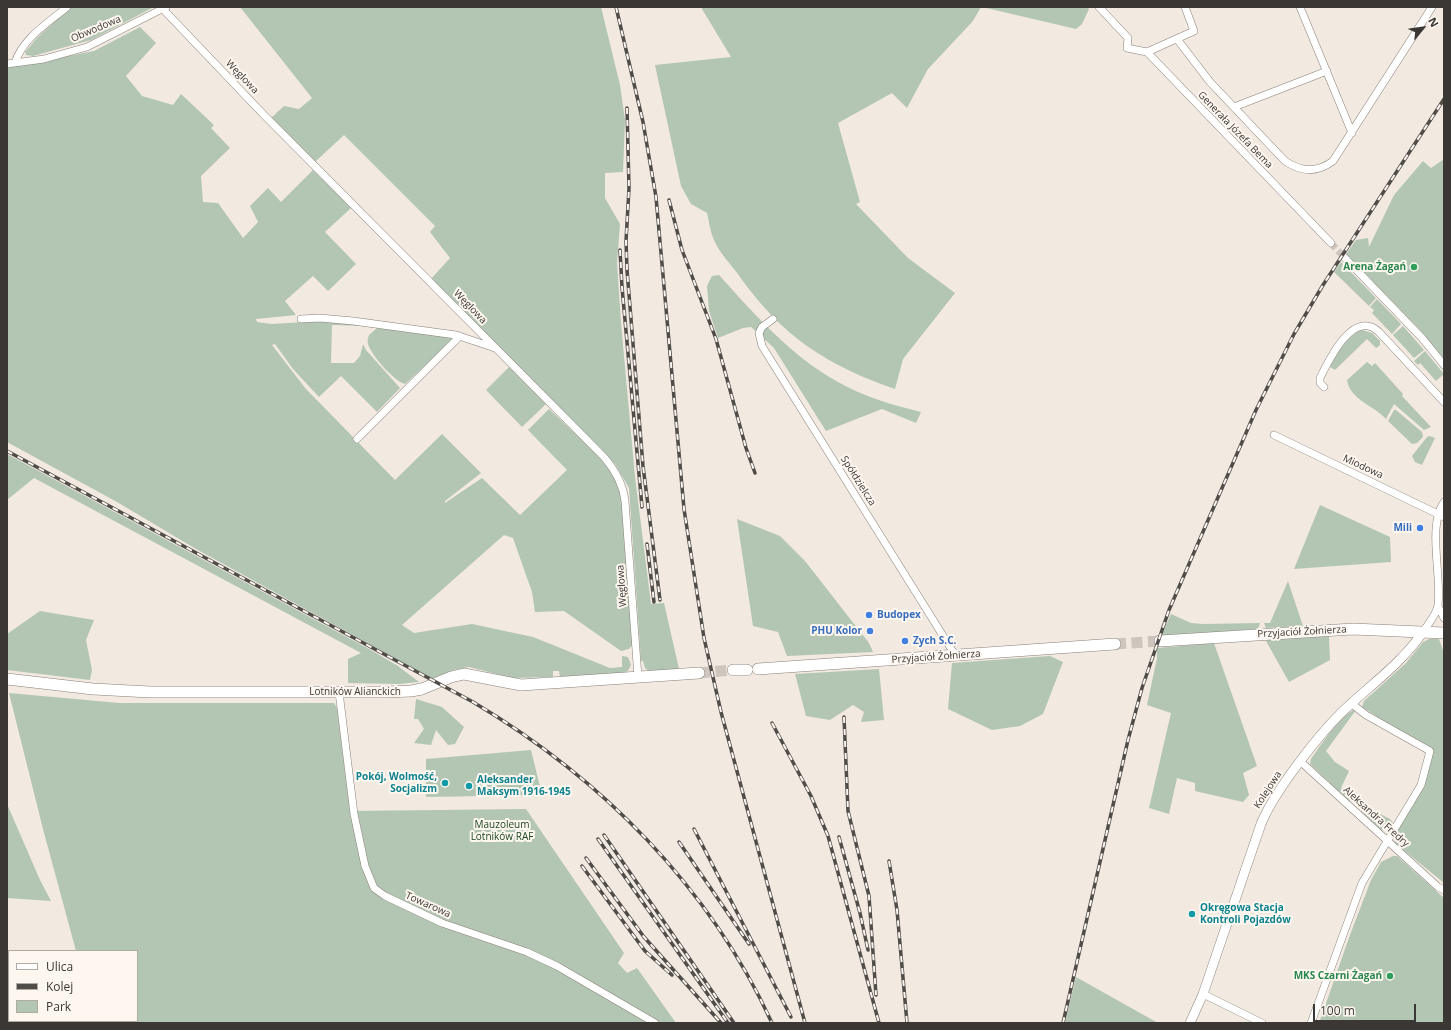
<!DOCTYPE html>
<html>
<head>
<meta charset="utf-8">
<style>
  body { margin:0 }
  #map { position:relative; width:1451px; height:1030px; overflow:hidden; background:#f2e9e1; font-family:"Open Sans",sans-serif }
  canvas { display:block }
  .frame { position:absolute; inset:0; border:8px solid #3b3734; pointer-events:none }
  .legend { position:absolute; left:8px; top:950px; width:130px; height:72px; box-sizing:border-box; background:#fef7f0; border:1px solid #b0aaa5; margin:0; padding:5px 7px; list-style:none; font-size:12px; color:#3b3734 }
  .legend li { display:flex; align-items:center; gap:8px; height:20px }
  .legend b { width:20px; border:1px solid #b0aaa5 }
  .north { position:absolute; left:1403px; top:8px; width:40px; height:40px; -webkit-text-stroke:3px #fef7f0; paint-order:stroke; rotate:61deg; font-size:11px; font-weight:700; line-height:16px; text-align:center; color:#3b3734 }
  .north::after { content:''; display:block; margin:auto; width:14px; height:18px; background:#3b3734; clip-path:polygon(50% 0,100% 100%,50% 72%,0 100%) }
  .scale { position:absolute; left:1313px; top:1004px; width:103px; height:18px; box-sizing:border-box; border:2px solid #3b3734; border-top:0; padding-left:5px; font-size:12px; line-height:14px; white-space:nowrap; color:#3b3734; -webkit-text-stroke:3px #fef7f0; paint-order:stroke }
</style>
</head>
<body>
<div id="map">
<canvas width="1451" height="1030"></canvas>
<div class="frame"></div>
<ul class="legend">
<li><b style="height:5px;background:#fff"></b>Ulica</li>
<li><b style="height:5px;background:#504c48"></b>Kolej</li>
<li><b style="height:11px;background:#b3c6b4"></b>Park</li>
</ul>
<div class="north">N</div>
<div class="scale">100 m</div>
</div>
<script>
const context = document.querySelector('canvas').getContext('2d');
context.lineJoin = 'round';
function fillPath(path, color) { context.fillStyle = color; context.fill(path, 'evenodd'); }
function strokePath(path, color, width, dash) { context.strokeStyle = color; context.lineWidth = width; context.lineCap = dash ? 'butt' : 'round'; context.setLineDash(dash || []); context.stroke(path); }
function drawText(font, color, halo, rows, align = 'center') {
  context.font = font + ' "Open Sans",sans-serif'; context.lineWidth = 4; context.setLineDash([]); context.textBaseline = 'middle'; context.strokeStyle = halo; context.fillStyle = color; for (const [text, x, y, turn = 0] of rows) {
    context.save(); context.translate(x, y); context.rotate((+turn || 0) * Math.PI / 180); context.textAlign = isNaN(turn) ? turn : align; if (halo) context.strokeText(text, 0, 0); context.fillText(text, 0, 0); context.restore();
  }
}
fillPath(new Path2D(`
  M71,7H152V8L91,40L33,56L26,55L25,52L37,38Z
  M240,7H601L620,85L625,120L623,172L605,173V198L620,224L617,263L621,323L635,477L651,604L664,603L679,669L649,671L645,668L643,661H641L629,488L615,464L431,279L450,258L430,232L435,226L344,135L315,162L271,118L284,106L299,109L312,98Z
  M702,7H981L973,21L928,69L907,108L892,93L838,123L860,202L856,204L908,258L955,293L903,359L895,389C826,365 783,337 740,277C732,265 719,253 714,240C710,231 709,221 707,213L691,204L681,186L655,65L731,57L702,9Z
  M982,7H1087L1089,9L1082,24L1076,29Z
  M140,27L156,43L126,76L142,96L173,105L181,94L214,125L211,128L230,148L201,176L203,202L218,203L243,238L258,222L250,206L268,188L281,202L313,170L351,208L325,232L356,264L328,291L313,276L285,301L296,315L256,319L257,322L271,324L323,321L367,326L332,325L331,363H354L360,356L363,344L366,350L400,388L377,412L341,376L319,397L293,369L275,344L272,345L306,389L395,480L442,434L481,473L445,501V503L482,478L520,515L567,470L528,430L549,409L601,458L614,474L622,496L633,644L629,649L621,651L564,611L535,612L532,592L513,538L504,535L402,625L414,633L472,624L533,637L610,668L622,667V656L628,657L631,665L628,671L622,673L560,677L559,671H553V677L512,678L469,667L453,670L433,679L196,549L117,502L7,442V68L94,51Z
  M1444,159V359L1421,331L1346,254L1356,240L1368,238L1369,247L1394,195L1423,161L1431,168Z
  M1341,262L1376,298L1369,306L1334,272Z
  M719,275C755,315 791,356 838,382C864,397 893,405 921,412L916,423L882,409L826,431L774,348L751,327L743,328L718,338L709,311L707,286L712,276Z
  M1377,299L1401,324L1392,334L1372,313L1374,310L1370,307Z
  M1403,326L1424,350L1414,358L1393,335Z
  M377,328L402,330L452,337L451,342L405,384C395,382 371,355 368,344C367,341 368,338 369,335Z
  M1362,330L1372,333L1380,341V345L1376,348L1367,339L1335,370L1330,367C1336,354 1349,334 1362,330Z
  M1425,351L1444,374L1436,381L1420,363L1418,365L1414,361Z
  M1367,362L1372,366L1375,363L1403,394L1402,396L1431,427L1424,430L1394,404L1386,419C1375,406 1350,400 1347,380Z
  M509,367L546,404L522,427L486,390Z
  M1394,410H1396L1422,432L1423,437L1417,443L1412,444L1388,421Z
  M1430,436L1435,438L1422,465L1415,462L1412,456L1427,437Z
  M7,454L371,650L398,666L419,682L399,684L348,683V659L361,653L34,478L7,500Z
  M1320,505L1390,537L1391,562L1294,569Z
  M737,519L780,536L805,561L869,643L873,652L787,656L778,632L753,626Z
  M1288,581L1303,626L1266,628L1264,623H1270Z
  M40,611L94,620L86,640L92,670L90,680L7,670V634Z
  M1171,614L1191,623L1203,624L1260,623L1258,629L1161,636Z
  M1329,636L1330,660L1289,682L1266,641L1267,640Z
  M1429,639H1439L1444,653V883L1396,844L1394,840L1432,752L1362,707L1364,701L1406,663L1423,642Z
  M1214,643L1257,766L1243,773L1249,795L1243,802L1195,791V783L1177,778L1169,814L1149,808L1171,713L1147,705L1157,658V648Z
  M1050,656L1063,662L1043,714L1020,726L992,730L948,709L952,663Z
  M879,669L884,720L861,722L864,712L853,705L830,720L806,716L795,674Z
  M9,693L119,703H334L337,708L350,811L526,809L624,953L618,963L627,973L637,968L676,1023H96V1021H137V951H76L43,829Z
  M416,699L442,707L464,727L455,744L448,745L436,730L431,745L414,743L424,729L418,719H414Z
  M1353,710H1356L1326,751L1335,762L1349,771L1341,788L1359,800L1357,802L1349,801L1310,764L1311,759C1323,742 1335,722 1353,710Z
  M531,750L542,795L426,797V759Z
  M7,804L40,880L51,901L7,898Z
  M1363,805L1390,819L1394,824C1391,829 1387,831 1381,830L1361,811L1360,807Z
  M1393,856H1397L1444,898L1443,1023H1319L1350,935L1371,880L1381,862Z
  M1076,977L1158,1023H1065Z`), '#b3c6b4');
strokePath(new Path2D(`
  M1331,243L1344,257`), '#cdc5be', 7, [7, 3.5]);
strokePath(new Path2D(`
  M1115,644L1160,641
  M699,673L733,670`), '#cdc5be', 11, [11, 5.5]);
const minor = new Path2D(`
  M161,7L263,114L604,457C615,470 623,483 625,501L638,677
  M1099,7L1128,38L1127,48L1147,52
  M1300,7L1352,133
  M1177,39L1210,82L1285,161C1301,172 1317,173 1333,161L1432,7
  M1147,52L1331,243
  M1147,52L1194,31L1185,7
  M15,63C22,39 48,23 67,7
  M7,64L44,59L87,47L166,7
  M1234,107L1327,71
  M1344,257L1422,338L1444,365
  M301,319L320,318L353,321L456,335L495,348
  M773,319L762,327L759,333L762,346L955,655
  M1324,387L1320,383V378C1329,360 1353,308 1379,332L1444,402
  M1274,435L1444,517
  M357,439L460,336
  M1438,606L1444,618
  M1423,632C1428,624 1437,614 1438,605C1442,576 1427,526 1444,502
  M339,692L354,814L365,866L374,888L385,896L442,923L527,952L557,966L655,1023
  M1301,762L1438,887L1444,890
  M1203,994L1262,1023
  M1311,1023L1362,883L1421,785L1430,751L1366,715L1352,704`);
const tertiary = new Path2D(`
  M1190,1023L1203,994L1261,824C1274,792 1316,738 1341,713C1369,686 1401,664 1423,632`);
const secondary = new Path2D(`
  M1160,641L1353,629L1444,633
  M758,669L1115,644
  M733,670H747
  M7,679L93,689L150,692H387L411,691L422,689L451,677L464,674L521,685L699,673`);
strokePath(minor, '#887f78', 8);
strokePath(tertiary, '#887f78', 10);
strokePath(secondary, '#887f78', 12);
strokePath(minor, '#fff', 7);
strokePath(tertiary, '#fff', 9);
strokePath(secondary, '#fff', 11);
const rail = new Path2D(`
  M616,7L643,122L656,197L684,509L704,638L721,712L805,1023
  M627,108L629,188L626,241L627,270L643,466L660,600
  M669,200L682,250L716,339L746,448L755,473
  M620,250L622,287L642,507
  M7,451L473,702C601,778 709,886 772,1023
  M647,544L654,602
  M844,717L848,811L869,896L876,995
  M772,723L811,796L828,836L879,1023
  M694,829L791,1017
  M604,835L734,1023
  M839,837L860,913L868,950
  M598,839L728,1023
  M679,842L749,944
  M586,858L644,937L721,1023
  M889,861L897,910L907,1023
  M582,866L645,951L672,975
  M1063,1023L1128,740L1142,688L1169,610L1256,410L1294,334L1323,285L1444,99`);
strokePath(rail, '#504c48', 3.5);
strokePath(rail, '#fef7f0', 2, [6]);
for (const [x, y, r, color] of [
  [1414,267,4,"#2e9e5b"],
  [1420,528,4,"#3f7fe0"],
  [869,615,4,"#3f7fe0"],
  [870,631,4,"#3f7fe0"],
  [905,641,4,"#3f7fe0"],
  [445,783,4,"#0f9aa8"],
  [469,786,4,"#0f9aa8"],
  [1192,914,4,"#0f9aa8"],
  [1390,976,4,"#2e9e5b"]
]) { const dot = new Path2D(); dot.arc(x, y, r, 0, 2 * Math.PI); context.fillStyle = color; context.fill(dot); strokePath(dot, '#fef7f0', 1.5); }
drawText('10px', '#3b3734', '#fef7f0', [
  ["Obwodowa",96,29,-23],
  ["Węglowa",242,77,46],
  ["Generała Józefa Bema",1235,130,46],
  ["Węglowa",470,307,46],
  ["Miodowa",1363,467,25],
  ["Spółdzielcza",858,481,58],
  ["Węglowa",622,586,-94],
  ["Przyjaciół Żołnierza",1302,632,-3],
  ["Przyjaciół Żołnierza",936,657,-4],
  ["Lotników Alianckich",355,692],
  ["Kolejowa",1268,790,-57],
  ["Aleksandra Fredry",1376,817,42],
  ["Towarowa",428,905,24]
]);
drawText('bold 10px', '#27864d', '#fef7f0', [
  ["Arena Żagań",1406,267],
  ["MKS Czarni Żagań",1382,976]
], 'right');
drawText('bold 10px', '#366cbe', '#fef7f0', [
  ["Mili",1412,528],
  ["Budopex",877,615,"left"],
  ["PHU Kolor",862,631],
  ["Zych S.C.",913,641,"left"]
], 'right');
drawText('bold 10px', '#0d838f', '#fef7f0', [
  ["Pokój, Wolmość,",437,777,"right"],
  ["Socjalizm",437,789,"right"],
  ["Aleksander",477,780],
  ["Maksym 1916-1945",477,792],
  ["Okręgowa Stacja",1200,908],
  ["Kontroli Pojazdów",1200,920]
], 'left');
drawText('10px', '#1a4520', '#fef7f0', [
  ["Mauzoleum",502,825],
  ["Lotników RAF",502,837]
]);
</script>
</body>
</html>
